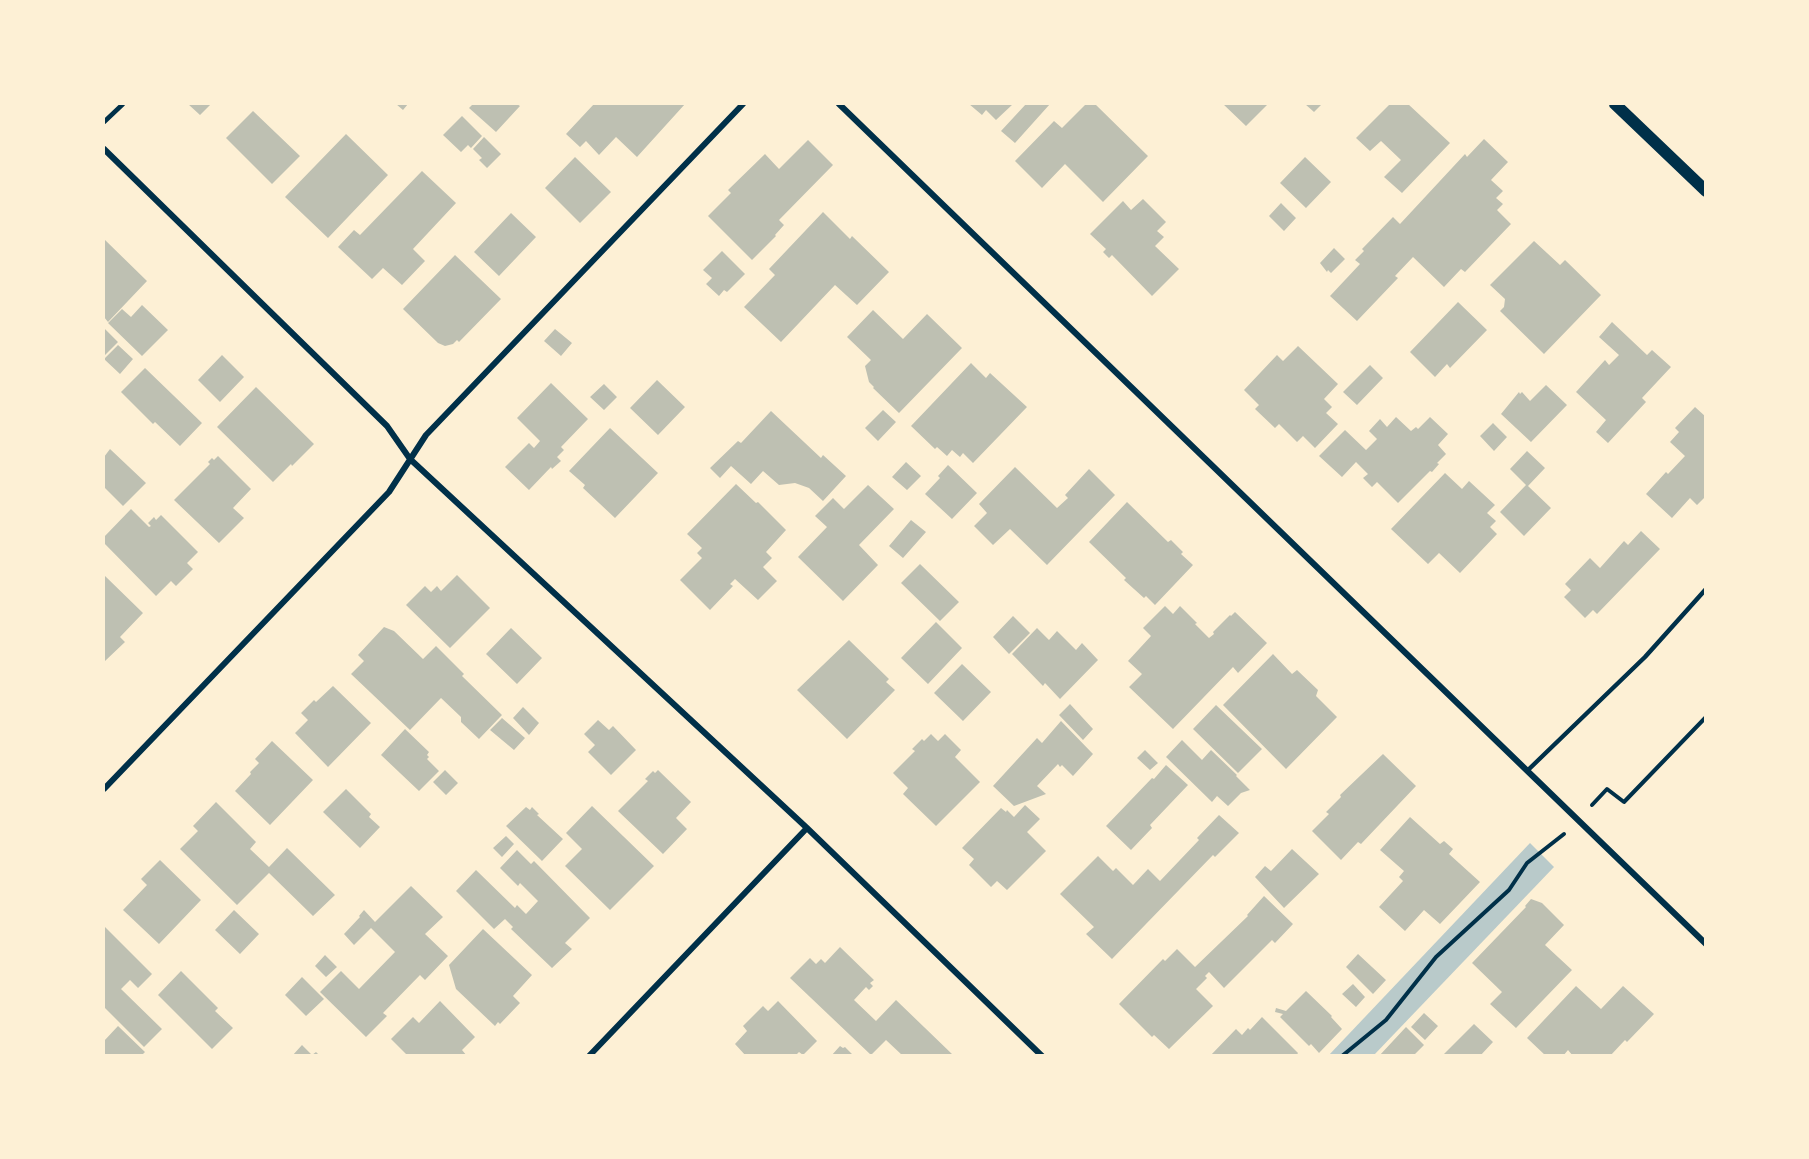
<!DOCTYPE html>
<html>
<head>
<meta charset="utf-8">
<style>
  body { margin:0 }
  #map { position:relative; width:1809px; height:1159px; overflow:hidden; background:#fdf0d5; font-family:"Zilla Slab",serif }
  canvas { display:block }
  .frame { position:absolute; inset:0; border:105px solid #fdf0d5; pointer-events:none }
</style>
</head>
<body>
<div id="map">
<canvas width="1809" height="1159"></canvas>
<div class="frame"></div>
</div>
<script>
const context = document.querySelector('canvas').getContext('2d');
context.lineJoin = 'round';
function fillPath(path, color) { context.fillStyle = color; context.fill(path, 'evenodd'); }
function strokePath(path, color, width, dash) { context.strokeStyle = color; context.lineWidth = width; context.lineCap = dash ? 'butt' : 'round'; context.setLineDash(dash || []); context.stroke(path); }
fillPath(new Path2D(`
  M1530,843L1554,867L1374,1055L1328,1056Z`), '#b9caca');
fillPath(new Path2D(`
  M188,104H211L200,115Z
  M396,104H408L403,110Z
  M473,104H517L520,106L496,132L469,108Z
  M594,104H685L637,157L616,137L599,155L586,141L580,147L566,134Z
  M969,104H1013L996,120L986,110L982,115Z
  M1026,104H1050L1015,143L1001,131Z
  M1086,104H1095L1148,156L1103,202L1065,164L1042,188L1015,161L1054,121L1062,128Z
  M1223,104H1268L1246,126Z
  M1305,104H1322L1314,112Z
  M1390,104H1408L1450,143L1402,193L1384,177L1401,160L1381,141L1370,151L1356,138Z
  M253,111L300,156L272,184L226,138Z
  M462,116L482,136L471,148L468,145L461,152L443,135Z
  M346,134L388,175L328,238L285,197Z
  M484,137L501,154L487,168L479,160L482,158L473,149Z
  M1484,139L1508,162L1491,180L1503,191L1496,198L1503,204L1497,210L1511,224L1465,272L1461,269L1444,287L1413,257L1395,276L1398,278L1357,321L1330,296L1360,264L1355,260L1364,251L1362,249L1393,217L1400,224L1465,154L1467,157Z
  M808,140L833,165L779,220L784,225L775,235L776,236L752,260L708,216L731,193L728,190L765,154L779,169Z
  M575,157L611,192L580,223L545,188Z
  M1305,157L1331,182L1306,208L1280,183Z
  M422,171L456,203L413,249L425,261L402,285L383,268L372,279L338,247L354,230L360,235Z
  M1143,199L1166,222L1157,231L1164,237L1155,246L1179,269L1152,296L1112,255L1109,258L1103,252L1106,249L1090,234L1123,201L1131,210Z
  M1281,203L1296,218L1284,231L1269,216Z
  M823,212L850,239L852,236L889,272L857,305L835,285L781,342L744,307L775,275L769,269Z
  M511,213L536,237L499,276L474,252Z
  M104,239L147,281L108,322L104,317Z
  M1534,241L1560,265L1565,260L1601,295L1544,354L1500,311L1504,307L1505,299L1490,285Z
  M1334,248L1345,259L1331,273L1328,270L1327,272L1320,263Z
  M722,251L745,274L727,292L724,290L719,296L706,284L712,278L703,270Z
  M455,255L501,299L459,342L457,340L453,344L445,346L438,343L403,309Z
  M1458,302L1487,330L1450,368L1447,364L1435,377L1410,352Z
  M142,305L168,330L142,356L108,323L122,309L131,317Z
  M873,310L903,339L927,314L962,348L899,413L873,388L874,387L869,382L865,366L871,360L847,337Z
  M1612,322L1647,355L1652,350L1671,367L1642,398L1646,402L1608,443L1596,432L1606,420L1576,392L1605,360L1609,365L1619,355L1599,337Z
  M104,328L118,342L104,356Z
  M555,329L572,343L561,356L544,341Z
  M118,345L133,359L120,374L104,359Z
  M1298,346L1338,384L1324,399L1332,407L1326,413L1338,424L1315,448L1303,436L1297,442L1279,424L1275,428L1255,409L1259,405L1244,390L1277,355L1283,361Z
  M222,355L244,377L220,402L198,380Z
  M971,363L986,378L990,373L1027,407L973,463L963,453L960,457L952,450L947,456L937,447L935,449L911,426Z
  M1370,365L1383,378L1357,405L1343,392Z
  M145,368L202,423L180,446L155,422L153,424L121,392Z
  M657,380L685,407L658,435L630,408Z
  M551,383L588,419L561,447L564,450L557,457L561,461L552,469L551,467L529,490L505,467L529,443L534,448L540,441L517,418Z
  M604,384L617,397L604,410L590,397Z
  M1546,385L1567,405L1531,442L1501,414L1519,392L1520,394L1522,392L1530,401Z
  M256,387L314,444L292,466L291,464L273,482L217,427Z
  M1695,407L1706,417V496L1697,505L1690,498L1672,518L1646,494L1666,472L1668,474L1685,456L1670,442L1679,432L1675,428Z
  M883,410L896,422L878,441L865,428Z
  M771,411L821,458L823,455L846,476L823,501L809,488L795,483L779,485L763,471L751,484L731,466L720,478L710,468L738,441L741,443Z
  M1396,417L1411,431L1416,427L1418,429L1430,417L1448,434L1438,445L1446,454L1437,463L1439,464L1432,472L1430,471L1398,503L1377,482L1372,487L1363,478L1368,474L1356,462L1342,477L1319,456L1345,430L1366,450L1377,439L1369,431L1380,419L1387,427Z
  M1493,423L1507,437L1494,451L1480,436Z
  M610,428L658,473L615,518L583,488L585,485L569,471Z
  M110,449L146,483L123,506L104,487V457Z
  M1527,451L1545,468L1528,486L1551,508L1524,536L1500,512L1526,485L1510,469Z
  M218,456L251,489L233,508L244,518L219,543L174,500L210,464L208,462L212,458L214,460Z
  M906,462L921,476L907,490L892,477Z
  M948,465L977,493L952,519L925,494L940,478L938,476Z
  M1015,467L1057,508L1068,498L1065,495L1089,469L1115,495L1047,565L1010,529L993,545L974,526L987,513L979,504Z
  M1445,473L1462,489L1469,481L1495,505L1487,513L1496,521L1490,527L1497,534L1460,573L1439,553L1428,564L1391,529Z
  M736,484L756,503L758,502L786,530L766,552L772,558L763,567L777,581L758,600L735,579L730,584L733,586L710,610L680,580L702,558L697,553L702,548L687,534Z
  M868,485L894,509L859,545L878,565L843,601L798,557L827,527L815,516L833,498L844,509Z
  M1127,502L1168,542L1171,540L1183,552L1181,554L1193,565L1155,605L1146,596L1144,598L1124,580L1126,578L1089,542Z
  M131,509L149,527L151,526L148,523L154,517L156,520L161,515L198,552L187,563L193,569L176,586L171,581L156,596L104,543V537Z
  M911,520L926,532L903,558L889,546Z
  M1641,531L1660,549L1597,614L1593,610L1585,618L1564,597L1571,590L1565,584L1590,558L1600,568L1624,541L1628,545Z
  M920,564L959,602L940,621L901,583Z
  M104,575L143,613L120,637L125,642L105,661L104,660Z
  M457,575L490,608L450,648L406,605L425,586L431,592L437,586L441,591Z
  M1165,606L1173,614L1180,606L1197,623L1195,624L1209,638L1214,634L1213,632L1230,615L1231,616L1235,612L1267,643L1238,673L1233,667L1173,729L1129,687L1142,674L1128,661L1151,636L1143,628Z
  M1013,616L1030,633L1009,654L993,637Z
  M936,622L962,648L928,684L901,658Z
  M384,627L394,631L423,659L436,646L464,674L462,676L502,715L479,739L461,722V717L441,698L410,730L351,674L364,661L358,655Z
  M511,628L542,658L517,684L486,654Z
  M1037,628L1049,640L1057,631L1076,650L1082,643L1098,660L1060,699L1045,683L1043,686L1012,654Z
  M849,640L889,679L886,682L895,690L847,739L797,690Z
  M1273,654L1292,674L1297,670L1318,690L1316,696L1337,717L1286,769L1223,705Z
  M962,664L991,692L963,721L934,693Z
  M333,686L371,723L328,767L295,733L308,720L301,713L314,700L316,702Z
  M1070,704L1093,729L1083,740L1059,715Z
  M1216,705L1262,749L1238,773L1193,729Z
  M523,707L539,723L529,735L513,718Z
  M502,718L525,738L514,750L490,730Z
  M598,720L609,730L613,726L636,750L611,775L588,752L595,745L584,734Z
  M1061,721L1093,754L1073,776L1062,765L1060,767L1058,764L1037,786L1046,794L1014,806L993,786L1037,738L1042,743Z
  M405,729L429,752L427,755L429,757L427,759L439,771L419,791L381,755Z
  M931,734L938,741L945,734L961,750L955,757L980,782L936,826L903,794L908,788L893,773L915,751L912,749L922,739L924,741Z
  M1182,740L1202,760L1211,750L1237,775L1236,776L1250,790L1241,793L1228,806L1217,796L1212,802L1166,757Z
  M272,741L313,780L270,825L235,791L251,774L250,772L259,763L255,759Z
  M1145,750L1158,763L1150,770L1137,758Z
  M1383,754L1416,786L1361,844L1358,842L1341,860L1312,831L1329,814L1326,812L1341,797L1340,795Z
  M1166,765L1188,785L1150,825L1152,828L1131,850L1106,826L1152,778L1154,779Z
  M445,770L458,783L446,795L433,782Z
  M658,770L691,802L676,818L687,829L663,854L618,811L648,781L645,779L653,771L655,773Z
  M346,789L371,814L369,817L380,827L360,848L323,812Z
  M216,802L256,842L250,849L269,867L287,848L335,895L313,916L269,873L237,905L180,849L198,831L193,826Z
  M1025,805L1040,819L1027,832L1046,851L1007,890L997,881L991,887L969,865L974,859L962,848L1001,808L1006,812L1007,810L1014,817Z
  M592,806L654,866L610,910L565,866L582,849L566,833Z
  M526,807L530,810L532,807L539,814L537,815L563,839L542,861L506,826Z
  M1219,815L1239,833L1215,857L1213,855L1112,959L1086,934L1094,927L1060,894L1098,856L1113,871L1116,868L1133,885L1148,869L1160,881L1199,840L1197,838Z
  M1410,817L1440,844L1444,841L1453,849L1449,854L1480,882L1440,924L1424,910L1405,931L1379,907L1403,881L1399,877L1404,871L1380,850Z
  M506,836L514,844L502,857L493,848Z
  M1292,849L1319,874L1284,908L1255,877L1265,866L1271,871Z
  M517,850L531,864L534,861L590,918L565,943L572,949L552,968L511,929L513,927L505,919L494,929L456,891L476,870L515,908L517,905L526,914L538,901L520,883L518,886L500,868Z
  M160,860L201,900L159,944L123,910L147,885L141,879Z
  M411,886L443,917L425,934L448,956L425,980L420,975L383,1013L387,1016L366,1037L320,992L341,971L359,989L395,952L371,928L354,945L344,934L360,917L359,916L364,910L375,922Z
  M1264,896L1293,924L1275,943L1272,940L1224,988L1209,972L1205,976L1207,978L1196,989L1213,1006L1169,1049L1154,1035L1152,1037L1119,1004L1163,959L1165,961L1177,949L1195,967L1248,916L1247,915Z
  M1531,899L1542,903L1564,925L1545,945L1572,970L1516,1028L1490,1004L1502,992L1472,963L1526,907L1525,906Z
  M234,910L259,934L240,954L215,930Z
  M104,926L152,974L138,988L130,980L121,989L162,1029L144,1047L104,1007Z
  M483,929L532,975L513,996L520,1003L500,1024L498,1022L495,1026L456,989L449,965Z
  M840,947L874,980L870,983L873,986L869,990L866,987L854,1000L876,1021L896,1000L952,1054L950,1056H903L886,1040L871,1055L790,978L810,958L816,964L821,959L825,963Z
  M1358,954L1386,980L1373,994L1346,967Z
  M325,955L337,967L326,977L315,966Z
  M181,971L218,1008L215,1011L233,1028L212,1049L158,995Z
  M302,977L324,999L306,1016L285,995Z
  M1353,984L1365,997L1356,1007L1342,994Z
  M1576,986L1601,1009L1623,986L1654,1014L1627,1042L1625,1040L1610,1056H1573L1568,1050L1563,1056H1546L1527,1038Z
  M1306,991L1332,1016L1331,1017L1342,1029L1319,1053L1311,1044L1309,1046L1280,1017L1283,1014L1275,1012L1276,1008L1286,1011Z
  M440,1001L475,1037L462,1050L467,1056H408L391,1039L413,1017L419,1023Z
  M778,1001L817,1041L803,1055L799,1052L795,1056H746L735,1044L747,1031L743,1026L763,1006L768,1011Z
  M1424,1013L1438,1026L1425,1040L1411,1027Z
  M1262,1017L1298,1053L1296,1056H1210L1236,1029L1242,1035L1248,1028L1250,1030Z
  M1474,1024L1493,1042L1480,1056H1445L1444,1054Z
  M118,1026L145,1052L143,1054L144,1056H104V1041Z
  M1406,1027L1424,1045L1413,1056H1402L1400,1054L1398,1056H1379Z
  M302,1045L312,1055L316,1052L320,1056H292Z
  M840,1046L843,1048L845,1047L854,1056H831Z`), '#bec0b2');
strokePath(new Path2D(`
  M1592,805L1607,789L1624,802L1706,717
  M1342,1056L1386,1020L1436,957L1509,890L1527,863L1564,834`), '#003049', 4);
strokePath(new Path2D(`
  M104,122L123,104
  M1527,771L1645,657L1706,589`), '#003049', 4.5);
strokePath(new Path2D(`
  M839,104L1706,944
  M104,149L387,426L410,459L807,828L1042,1056
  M104,789L389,492L426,435L743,104
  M589,1056L807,828`), '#003049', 6);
strokePath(new Path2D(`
  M1615,104L1706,191`), '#003049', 12);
</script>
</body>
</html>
